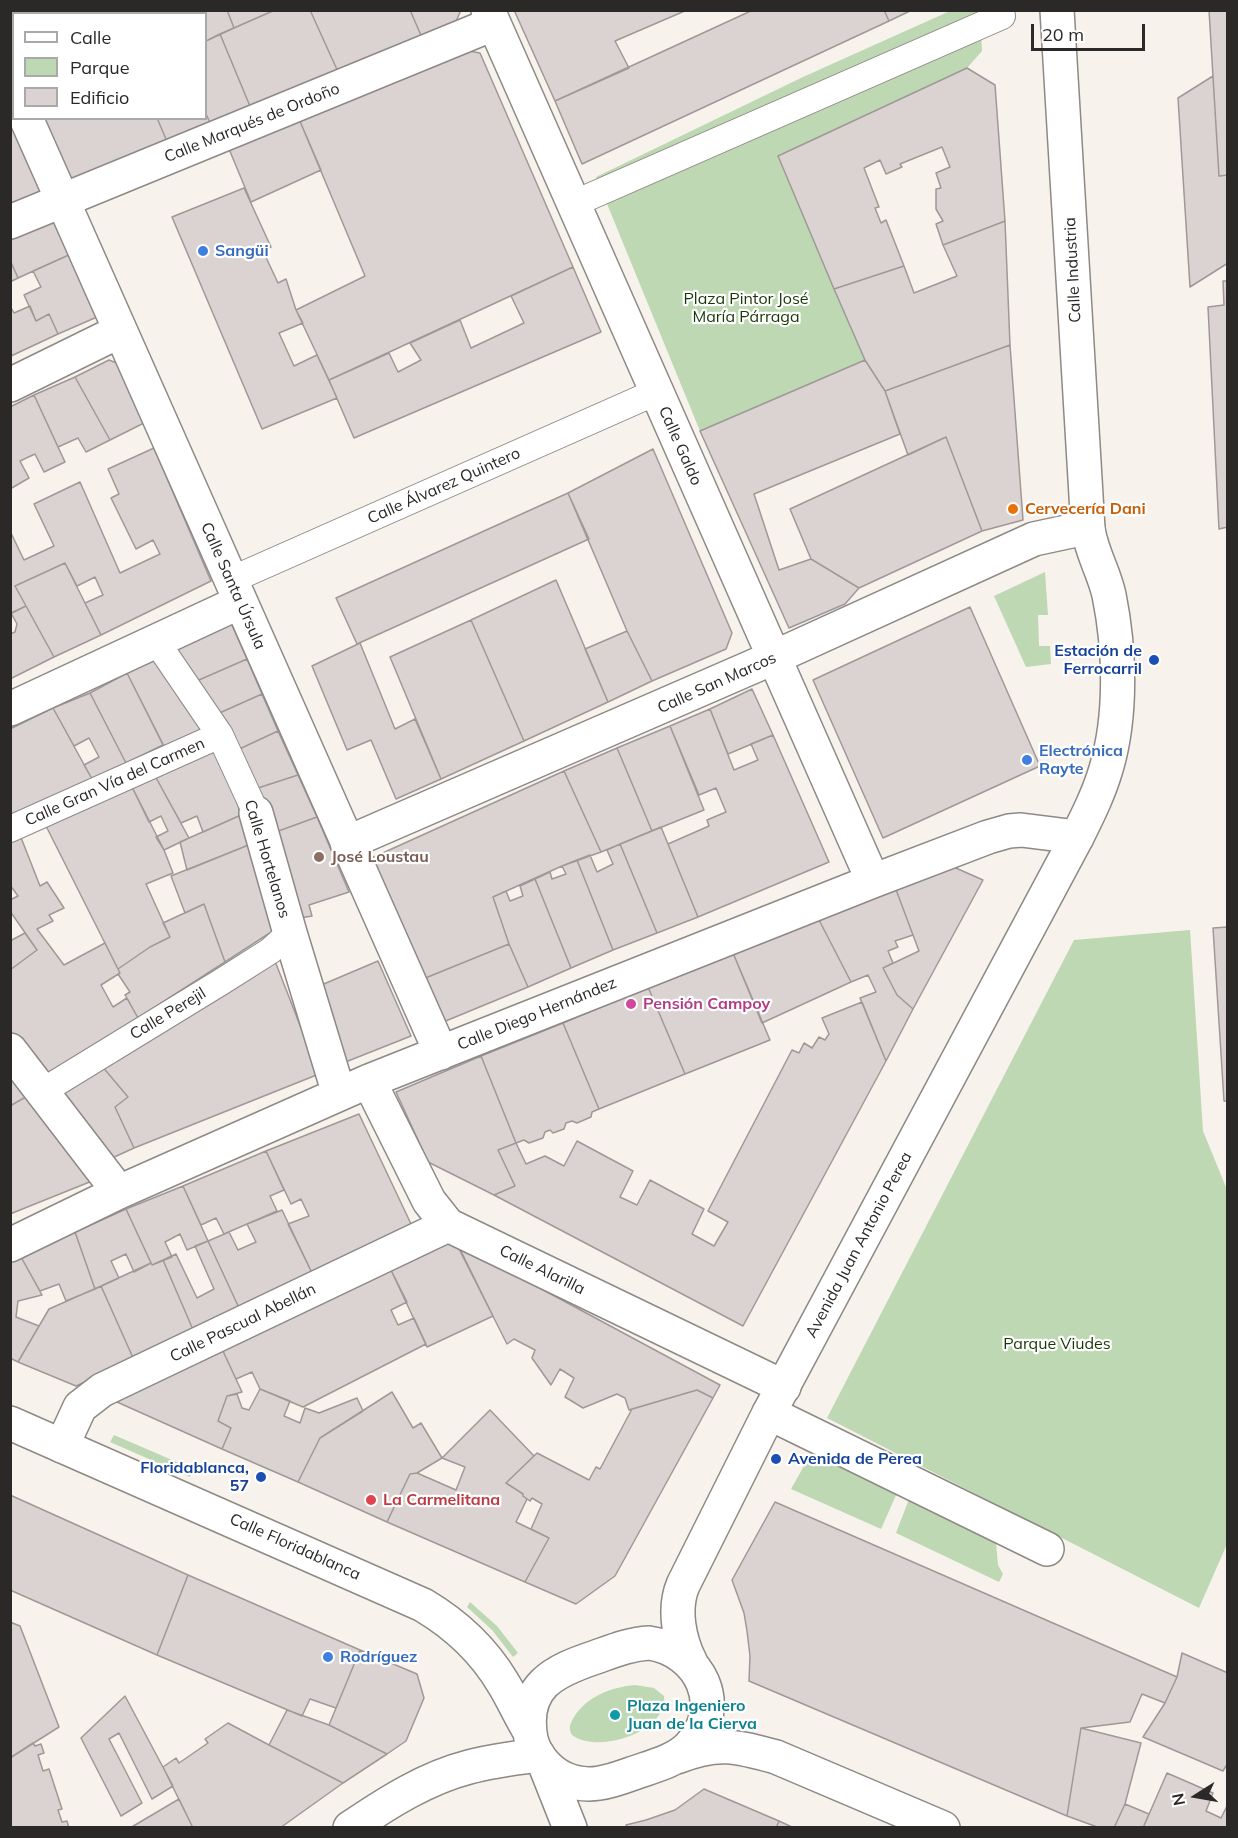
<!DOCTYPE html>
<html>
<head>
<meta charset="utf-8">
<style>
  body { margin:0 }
  #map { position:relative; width:1238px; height:1838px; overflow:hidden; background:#f8f2ed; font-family:Mulish,sans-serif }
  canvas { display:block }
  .frame { position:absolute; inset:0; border:12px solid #2b2927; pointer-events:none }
  .legend { position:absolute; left:12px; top:12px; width:195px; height:108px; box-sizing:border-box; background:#fff; border:2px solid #aaa9a9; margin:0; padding:8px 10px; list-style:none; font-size:18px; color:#2b2927 }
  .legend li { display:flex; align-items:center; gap:12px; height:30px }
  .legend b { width:30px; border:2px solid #aaa9a9 }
  .north { position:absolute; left:1166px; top:1766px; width:60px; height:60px; -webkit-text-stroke:4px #fff; paint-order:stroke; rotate:259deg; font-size:16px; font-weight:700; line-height:24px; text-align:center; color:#2b2927 }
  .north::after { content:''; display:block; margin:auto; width:21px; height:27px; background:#2b2927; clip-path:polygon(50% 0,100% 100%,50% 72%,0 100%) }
  .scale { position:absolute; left:1031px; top:24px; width:114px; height:27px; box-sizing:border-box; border:3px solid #2b2927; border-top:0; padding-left:8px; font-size:18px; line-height:21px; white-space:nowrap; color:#2b2927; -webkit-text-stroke:4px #fff; paint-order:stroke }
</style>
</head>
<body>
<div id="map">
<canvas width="1238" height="1838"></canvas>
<div class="frame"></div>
<ul class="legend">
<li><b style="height:8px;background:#fff"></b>Calle</li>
<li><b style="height:16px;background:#bdd8b3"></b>Parque</li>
<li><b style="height:16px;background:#dbd3d2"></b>Edificio</li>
</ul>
<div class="north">N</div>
<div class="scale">20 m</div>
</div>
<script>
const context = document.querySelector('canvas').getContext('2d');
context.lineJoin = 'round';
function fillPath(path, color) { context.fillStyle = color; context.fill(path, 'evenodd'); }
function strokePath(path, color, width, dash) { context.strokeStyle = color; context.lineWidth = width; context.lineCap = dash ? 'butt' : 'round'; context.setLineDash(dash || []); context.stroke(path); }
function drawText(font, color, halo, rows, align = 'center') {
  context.font = font + ' Mulish,sans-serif'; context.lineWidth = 4.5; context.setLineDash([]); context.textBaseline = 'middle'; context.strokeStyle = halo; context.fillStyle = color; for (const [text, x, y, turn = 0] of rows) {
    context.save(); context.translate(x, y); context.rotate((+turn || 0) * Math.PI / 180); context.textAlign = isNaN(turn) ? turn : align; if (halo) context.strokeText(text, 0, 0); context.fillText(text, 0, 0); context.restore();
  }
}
fillPath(new Path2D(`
  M950,11H980L982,51L967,68L778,157L865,360L700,431L596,177L803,77Z
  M1045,572L1048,615H1038L1039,646H1050L1051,664L1026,667L994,596Z
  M1190,930L1203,1131L1228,1192L1227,1544L1199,1608L827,1418L1074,940Z
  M114,1435L193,1469L190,1477L110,1442Z
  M813,1450L897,1493L881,1529L791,1489Z
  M909,1499L996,1543L998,1565L1003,1574L999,1582L896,1533Z
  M470,1602L497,1626L518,1653L513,1657L492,1630L467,1607Z
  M635,1685L654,1688L664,1696C669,1731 598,1755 572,1735C568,1728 570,1724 574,1717C587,1696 612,1687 635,1685Z`), '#bdd8b3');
const building = new Path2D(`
  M60,10H166L167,14H61Z
  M166,10H227L234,28L206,41V14H167Z
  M227,10H275L234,28Z
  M275,10H310L339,74L252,111L220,34Z
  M310,10H410L423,40L339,74Z
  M410,10H461L454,26L423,40Z
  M514,10H687L615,41L629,68L555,101Z
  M753,10H884L889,21L582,164L555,101Z
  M884,10H912L889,21Z
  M1209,10H1228V175L1219,176Z
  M14,28V61L10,54V30Z
  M220,34L252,111L212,127L206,114V41Z
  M457,49L480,53L573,267L329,380L296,310L365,276L299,119Z
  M967,68L995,85L1005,221L943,245L936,224L943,221L936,209V189L941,188L936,173L950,167L942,147L900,164L902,167L886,174L880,160L864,168L879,207L875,208L881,223L886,220L904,266L834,289L778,156Z
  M1213,76L1219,176L1228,175V263L1190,287L1178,98Z
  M206,114L212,127L169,146L157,118H206Z
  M39,118H157L169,146L70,187Z
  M299,119L321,170L251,202L229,149Z
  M10,121L45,199L10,214Z
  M244,188L271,247L263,251L278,283L286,279L296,310L303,323L279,333L294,366L317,355L337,398L262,429L172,217Z
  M54,217L71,254L18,278L10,260V234Z
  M1005,221L1010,345L885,391L865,360L834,289L904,266L914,293L957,276L943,245Z
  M71,254L97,317L58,334L49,314L36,321L24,295L41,287L33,271Z
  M10,260L18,278L10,282Z
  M573,267L601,332L354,438L329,380L389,353L398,372L421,360L410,343L460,320L471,348L524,323L511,296Z
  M1223,281H1228V527L1219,529L1208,307L1224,305Z
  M10,306L14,313L30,306L36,321L49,314L58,334L11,356Z
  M1010,345L1023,520L982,531L946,437L908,455L885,391Z
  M109,360L119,364L144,423L110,440L75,377Z
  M865,360L885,391L900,434L754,494L779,570L811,559L859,588L845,604L789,628L700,431Z
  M75,377L110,440L86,452L78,438L58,447L34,395Z
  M34,395L65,462L44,472L35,454L20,461L29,478L10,489V407Z
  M946,437L982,531L859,588L811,559L790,509Z
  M154,448L211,581L101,635L85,603L103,595L95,577L77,586L65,563L15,586L26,606L10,614V531L24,560L54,546L34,504L80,482L120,573L160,554L153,540L136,549L111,498L119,494L108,469Z
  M653,449L732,633L726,649L652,681L627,631L568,493Z
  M568,493L589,539L357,644L336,598Z
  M65,563L101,635L54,657L15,586Z
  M556,580L608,702L524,741L471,620Z
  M26,606L54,657L10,679V634L15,632L17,624L11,613Z
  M970,607L1040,766L883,838L813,680Z
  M471,620L524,741L441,779L390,657Z
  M231,623L247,659L192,683L171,652Z
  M627,631L652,681L608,702L585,649Z
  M360,643L395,729L415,719L441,779L396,799L371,740L347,750L312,666Z
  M161,657L211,728L167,752L127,673Z
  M247,659L262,694L215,715L192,683Z
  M127,673L163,745L126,763L90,693Z
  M752,689L773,735L728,754L710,709Z
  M90,693L126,763L92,779L84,765L99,757L89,738L74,746L53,708Z
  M262,694L278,731L235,751L215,715Z
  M53,708L92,779L10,818V729Z
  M710,709L734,770L758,760L751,744L773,735L829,862L698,917L668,844L709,826L707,820L726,812L716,788L699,795L670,726Z
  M670,726L704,810L652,831L617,748Z
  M278,731L298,775L258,788L235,751Z
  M219,746L241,815L203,832L197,816L181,823L154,774Z
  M617,748L652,831L601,852L564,771Z
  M564,771L601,852L562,866L493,897L509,944L418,981L365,861Z
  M154,774L189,838L164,850L156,837L168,831L161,816L149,822L131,785Z
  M298,775L317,817L273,833L258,788Z
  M131,785L164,850L173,873L146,884L170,937L150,947L118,969L45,824Z
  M241,815L251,844L187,870L180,842Z
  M317,817L349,892L309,905L312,916L300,918L273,833Z
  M661,827L698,917L657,933L620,844Z
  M20,835L40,886L47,882L64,908L49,915L53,921L37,929L64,965L105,943L120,973L101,985L113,1007L127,998L138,1018L45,1078L10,1034V970L37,950L10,911V900L18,896L10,885V839Z
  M251,844L279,927L225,962L204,904L185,913L171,876Z
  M620,844L657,933L613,950L577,860L590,855L597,872L613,864L607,850Z
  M577,860L613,950L571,968L535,879L550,872L552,879L566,874L562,866Z
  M949,865L983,880L913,1009L897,995L883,968L919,951L895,887Z
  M535,879L571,968L528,987L509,944L493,897L506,891L510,901L523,896L520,886Z
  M895,887L913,935L895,941L898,947L888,951L893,963L883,968L897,995L913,1009L886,1061L860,998L876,992L868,975L851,982L818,918Z
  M204,904L225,962L138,1018L125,995L130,992L118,974L120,973L118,969L150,947L170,937L163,923Z
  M818,918L851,982L762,1023L733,953Z
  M1228,927V1101H1224L1213,928Z
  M25,933L37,950L10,970V941Z
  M509,944L528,987L436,1025L418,981Z
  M733,953L770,1040L685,1074L648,987Z
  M273,956L319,1074L134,1148L115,1107L128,1097L101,1065Z
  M378,961L411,1036L343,1063L319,986Z
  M648,987L685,1074L599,1109L563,1023Z
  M862,1002L886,1061L743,1326L494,1195L515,1186L498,1150L516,1143L526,1164L545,1156L564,1166L577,1141L633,1171L620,1197L637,1205L650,1180L704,1209L692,1234L714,1246L728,1222L708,1211L792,1050L799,1053L804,1043L812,1048L819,1037L825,1040L829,1034L822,1018Z
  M563,1023L599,1109L592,1112L591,1117L577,1123L572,1121L566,1123L564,1129L553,1133L550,1130L545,1132L543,1138L529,1143L524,1140L516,1143L481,1056Z
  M481,1056L516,1143L498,1150L515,1186L494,1195L428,1162L396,1092Z
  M101,1065L128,1097L115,1107L134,1148L110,1159L60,1092Z
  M10,1069L31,1094L10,1106Z
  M31,1094L97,1179L10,1214V1106Z
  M359,1114L412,1226L313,1275L288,1224L309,1216L301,1199L291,1204L266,1151Z
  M266,1151L284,1190L270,1196L277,1211L224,1234L216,1218L201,1225L183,1186Z
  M183,1186L208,1241L187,1250L180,1234L165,1242L172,1257L152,1265L126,1209Z
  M126,1209L151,1263L134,1272L126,1254L111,1261L119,1278L95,1289L75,1232Z
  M282,1210L313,1275L240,1310L208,1241L229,1232L238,1250L256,1242L247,1224Z
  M75,1232L95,1289L66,1301L59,1284L40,1291L21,1257Z
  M455,1239L493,1316L427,1347L390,1268Z
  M208,1241L240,1310L194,1332L163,1260L176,1254L197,1298L214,1289L195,1246Z
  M456,1243L720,1385L713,1398L697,1390L629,1410L625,1398L617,1394L583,1408L565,1397L574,1378L560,1369L551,1385L532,1358L535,1350L514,1339L507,1344Z
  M21,1257L42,1295L18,1301L16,1317L39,1326L18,1362L10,1358V1262Z
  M163,1260L194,1332L134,1360L101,1286L151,1263L152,1265Z
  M390,1268L407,1302L391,1310L398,1325L414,1318L426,1344L303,1407L260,1389L252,1372L236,1379L222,1349Z
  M101,1286L134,1360L76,1386L18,1362L49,1309Z
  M222,1349L242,1392L227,1396L218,1421L231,1428L222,1449L117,1402L116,1399Z
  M260,1389L290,1401L284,1416L300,1423L305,1408L319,1413L357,1398L363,1411L320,1438L298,1482L222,1449L231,1428L218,1421L227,1396L237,1394L242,1408L249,1410Z
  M697,1390L713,1398L615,1576L576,1604L525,1582L549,1538L531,1529L542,1504L532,1498L530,1501L523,1496V1494L506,1483L537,1453L589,1480L596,1467L600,1469L632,1409Z
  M392,1392L413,1428L421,1423L442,1458L417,1473L410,1474L387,1522L298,1482L320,1438Z
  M490,1410L534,1456L506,1483L523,1494V1496L527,1499L516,1522L549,1538L525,1582L387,1522L410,1474L417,1473L456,1490L465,1467L442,1458Z
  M10,1495L188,1575L157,1655L10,1590Z
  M775,1502L1177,1677L1165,1703L1142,1694L1130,1722L1081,1728L1067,1816L749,1681L750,1656L747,1631L744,1613L732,1580Z
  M188,1575L360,1650L336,1708L310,1699L302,1716L157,1655Z
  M10,1622L20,1626L59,1727L10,1758Z
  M360,1650L417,1674L424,1698L406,1741L387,1754L329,1725Z
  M1182,1653L1228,1673V1763L1223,1771L1143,1737L1165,1703L1177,1677Z
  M125,1696L173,1786L152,1799L119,1733L109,1739L142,1803L121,1816L81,1738Z
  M287,1710L329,1725L387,1754L343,1783L269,1745Z
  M228,1723L269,1745L343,1783L280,1828H193L163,1767L176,1758L179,1763L208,1743L205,1739Z
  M1081,1728L1141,1743L1125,1804L1114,1828H1100L1067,1816Z
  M33,1743L35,1746L41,1744L44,1753L38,1755L43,1771L49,1769L62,1809L58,1810L62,1822L67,1821L69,1828H10V1758Z
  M1167,1773L1213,1793L1206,1811L1221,1818L1228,1804V1828H1143Z
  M704,1789L779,1821L776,1828H627L626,1825L646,1820L675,1810Z
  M179,1799L193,1828H130Z
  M1125,1804L1149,1814L1143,1828H1114Z
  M779,1821L794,1828H776Z`);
fillPath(building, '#dbd3d2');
strokePath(building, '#a09897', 1.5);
const pedestrian = new Path2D(`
  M573,204L1002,16
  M231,580L656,392
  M156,641L220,735L256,813
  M10,829L220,735
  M43,1091L221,982L270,951L290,933`);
const minor = new Path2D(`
  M488,10L873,881
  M10,83L14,90
  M26,118L441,1053
  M10,222L493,24
  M10,385L120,331
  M10,709L240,602
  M256,813L290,933L339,1094
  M347,843L775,657L1034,539L1076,530L1088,529
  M10,1050L119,1192
  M369,1081L429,1201L448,1225L784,1387
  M10,1245L119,1192L369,1081L873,881L988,837L1009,831L1021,830L1077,837
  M769,1413L1047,1549
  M62,1446L80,1407L102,1390L448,1225
  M350,1828C387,1803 426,1778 469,1767C491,1761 515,1758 538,1755`);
const secondary = new Path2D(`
  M10,1423L423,1605C455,1624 484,1651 503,1683C513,1699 520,1716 530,1732
  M649,1643C700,1650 728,1707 689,1747C674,1762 650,1767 631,1774C609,1782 588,1789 565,1779C549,1772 535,1756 531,1739C521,1686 554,1671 596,1657C613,1651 630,1644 649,1643Z
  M691,1663C679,1640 673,1609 683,1585L769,1413L1077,837C1088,815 1099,793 1106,769C1122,716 1120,649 1109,595C1104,572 1092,554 1088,529L1057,10
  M677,1757C718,1741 736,1746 776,1757L943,1828
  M545,1765L570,1828`);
strokePath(pedestrian, '#8e8984', 28);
strokePath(minor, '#8e8984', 36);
strokePath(secondary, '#8e8984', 36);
strokePath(pedestrian, '#fff', 26);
strokePath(minor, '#fff', 33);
strokePath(secondary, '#fff', 33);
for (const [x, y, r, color] of [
  [203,251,6,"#3f7fe0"],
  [1013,509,6,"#e8710a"],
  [1154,660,6,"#1a4fb4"],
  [1027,760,6,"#3f7fe0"],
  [319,857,6,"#8d6e63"],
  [631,1004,6,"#d1479c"],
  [776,1459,6,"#1a4fb4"],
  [261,1477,6,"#1a4fb4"],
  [371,1500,6,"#e0444e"],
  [328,1657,6,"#3f7fe0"],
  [615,1715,6,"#0f9aa8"]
]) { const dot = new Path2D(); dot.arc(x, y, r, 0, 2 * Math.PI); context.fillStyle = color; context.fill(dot); strokePath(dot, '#fff', 2); }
drawText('16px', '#2b2927', '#fff', [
  ["Calle Marqués de Ordoño",252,123,-22],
  ["Calle Industria",1073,270,-93],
  ["Calle Galdo",680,446,66],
  ["Calle Álvarez Quintero",444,486,-24],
  ["Calle Santa Úrsula",233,586,66],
  ["Calle San Marcos",717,683,-24],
  ["Calle Gran Vía del Carmen",115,782,-24],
  ["Calle Hortelanos",267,859,73],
  ["Calle Perejil",168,1014,-31],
  ["Calle Diego Hernández",537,1014,-22],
  ["Avenida Juan Antonio Perea",859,1245,-62],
  ["Calle Alarilla",542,1270,26],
  ["Calle Pascual Abellán",243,1323,-26],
  ["Calle Floridablanca",295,1547,24]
]);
drawText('bold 16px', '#366cbe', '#fff', [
  ["Sangüi",215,251],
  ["Electrónica",1039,751],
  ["Rayte",1039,769],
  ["Rodríguez",340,1657]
], 'left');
drawText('16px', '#173704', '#fff', [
  ["Plaza Pintor José",746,299],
  ["María Párraga",746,317],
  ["Parque Viudes",1057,1344]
]);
drawText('bold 16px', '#c56008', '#fff', [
  ["Cervecería Dani",1025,509]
], 'left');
drawText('bold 16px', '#164399', '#fff', [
  ["Estación de",1142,651],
  ["Ferrocarril",1142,669],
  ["Avenida de Perea",788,1459,"left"],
  ["Floridablanca,",249,1468],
  ["57",249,1486]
], 'right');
drawText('bold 16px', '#785e54', '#fff', [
  ["José Loustau",331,857]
], 'left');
drawText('bold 16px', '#b23c85', '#fff', [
  ["Pensión Campoy",643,1004]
], 'left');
drawText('bold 16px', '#be3a42', '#fff', [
  ["La Carmelitana",383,1500]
], 'left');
drawText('bold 16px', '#0d838f', '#fff', [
  ["Plaza Ingeniero",627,1706],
  ["Juan de la Cierva",627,1724]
], 'left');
</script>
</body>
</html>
